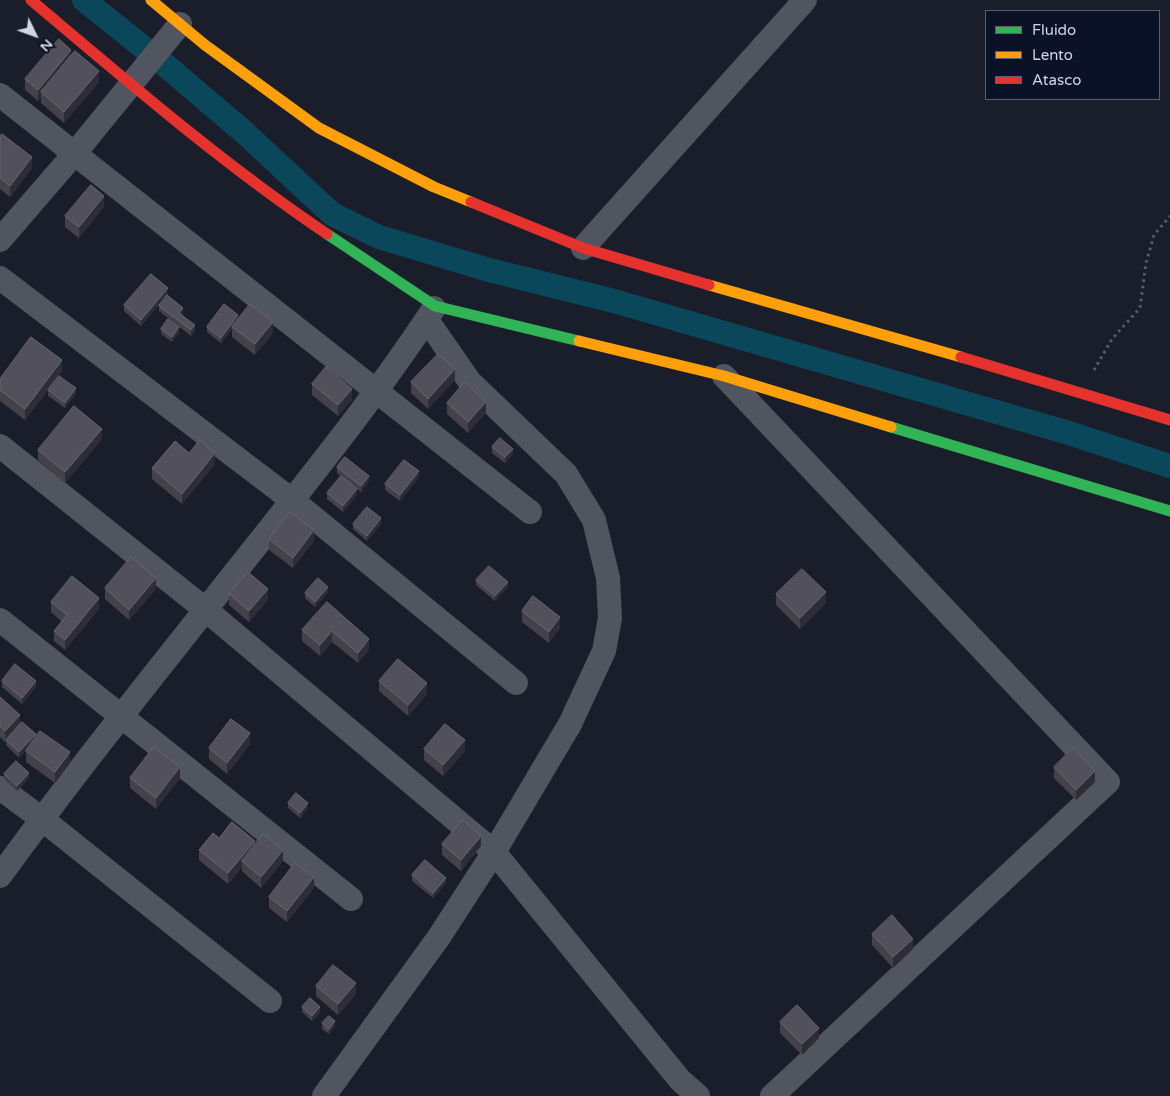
<!DOCTYPE html>
<html>
<head>
<meta charset="utf-8">
<style>
  body { margin:0 }
  #map { position:relative; width:1170px; height:1096px; overflow:hidden; background:#1a1e2a; font-family:"Varela Round",sans-serif }
  canvas { display:block }
  .legend { position:absolute; left:985px; top:10px; width:175px; height:90px; box-sizing:border-box; background:#0b1127; border:1px solid #595f73; margin:0; padding:6px 9px; list-style:none; font-size:15px; color:#cfd5e4 }
  .legend li { display:flex; align-items:center; gap:10px; height:25px }
  .legend b { width:25px; border:1px solid #595f73 }
  .north { position:absolute; left:10px; top:10px; width:50px; height:50px; -webkit-text-stroke:4px #0b1127; paint-order:stroke; rotate:132deg; font-size:14px; font-weight:700; line-height:20px; text-align:center; color:#cfd5e4 }
  .north::after { content:''; display:block; margin:auto; width:18px; height:22px; background:#cfd5e4; clip-path:polygon(50% 0,100% 100%,50% 72%,0 100%) }
</style>
</head>
<body>
<div id="map">
<canvas width="1170" height="1096"></canvas>
<ul class="legend">
<li><b style="height:6px;background:#30b455"></b>Fluido</li>
<li><b style="height:6px;background:#ff9f0a"></b>Lento</li>
<li><b style="height:6px;background:#e5322d"></b>Atasco</li>
</ul>
<div class="north">N</div>
</div>
<script>
const context = document.querySelector('canvas').getContext('2d');
context.lineJoin = 'round';
function strokePath(path, color, width, dash) { context.strokeStyle = color; context.lineWidth = width; context.lineCap = dash ? 'butt' : 'round'; context.setLineDash(dash || []); context.stroke(path); }
function fillPath(path, color) { context.fillStyle = color; context.fill(path, 'evenodd'); }
strokePath(new Path2D(`
  M84,0L164,64L245,133L332,214L379,237L489,270L614,301L1069,433L1170,466`), '#0b475a', 24);
strokePath(new Path2D(`
  M1094,370L1112,339L1140,308L1146,263L1154,235L1170,216`), '#595c66', 3, [2.5, 4]);
strokePath(new Path2D(`
  M0,95L530,512
  M0,240L75,153L180,24
  M583,248L805,0
  M0,278L297,504L516,683
  M724,376L1108,782L772,1096
  M0,446L206,610L494,852L680,1080L698,1096
  M0,620L351,899
  M0,788L42,819L270,1001
  M0,876C83,762 172,652 260,541C320,465 381,389 434,308
  M324,1096L439,937L494,852L570,724L604,651L610,618L608,578L594,520L566,474L470,382L427,320`), '#515560', 24);
strokePath(new Path2D(`
  M327,234L435,306L579,341
  M891,427L1170,511`), '#30b455', 11);
strokePath(new Path2D(`
  M151,0L205,45L319,128L434,187L471,202
  M709,285L961,357
  M579,341L724,376L891,427`), '#ff9f0a', 11);
strokePath(new Path2D(`
  M31,0C127,81 223,164 327,234
  M471,202L583,248L709,285
  M961,357L1170,420`), '#e5322d', 11);
fillPath(new Path2D(`
  M71,56L99,82L64,123L41,103V97L38,101L25,90V79Z
  M0,137L32,168L10,197L0,189Z
  M104,207L79,238L65,227V216Z
  M168,293L141,326L124,311V305Z
  M159,306L183,313L182,315L195,331L191,336L159,311Z
  M238,319L273,333L255,355L232,337V329L221,343L207,332V327Z
  M161,329L179,333L172,342L161,334Z
  M62,371L25,420L0,401V379Z
  M455,380L428,409L411,393V382Z
  M312,384L352,400L338,416L312,395Z
  M48,390L76,394L65,408L48,396Z
  M447,403L486,413L468,433L447,414Z
  M102,439L65,483L38,460V450Z
  M492,447L513,454L505,463L492,453Z
  M189,453L215,464L182,504L152,479V468Z
  M337,467L369,481L361,492L337,473Z
  M419,477L400,501L385,490V484Z
  M327,493L357,495L343,512L327,499Z
  M353,524H381L367,541L353,529Z
  M269,539L314,541L293,568L269,550Z
  M476,580L508,587L495,601L476,585Z
  M105,588L156,589L129,620L105,599Z
  M328,592L315,607L305,598V593Z
  M229,594L268,600L249,622L229,605Z
  M776,594L826,603L800,629L776,605Z
  M51,602L99,609L65,650L54,641V631L62,622L51,612Z
  M327,602L369,650L358,663L332,642L320,656L302,641V630Z
  M522,611L560,628L549,643L522,622Z
  M2,681L36,687L22,704L2,687Z
  M379,681L427,694L408,716L379,691Z
  M0,697L20,725L36,736L70,763L55,783L26,762V751L27,749L19,758L6,745V741L5,742L0,737Z
  M250,744L227,774L209,759V748Z
  M424,749L465,751L443,776L424,760Z
  M1054,767L1095,782L1076,800L1054,778Z
  M4,774L29,778L17,791L4,779Z
  M130,778H180L156,809L130,788Z
  M288,803L308,808L300,818L288,808Z
  M219,838L255,844L283,861L261,888L242,871V867L228,884L199,860V850Z
  M442,844L481,846L461,871L442,855Z
  M412,875L446,883L433,898L412,881Z
  M314,888L287,922L269,908V897Z
  M872,934L913,949L893,968L872,945Z
  M316,986L356,994L338,1015L316,996Z
  M302,1007L320,1013L312,1021L302,1012Z
  M780,1022L819,1038L802,1055L780,1033Z
  M322,1023L335,1026L329,1034L322,1029Z`), '#44414b');
fillPath(new Path2D(`
  M71,50V60L41,92V97L38,101V90Z
  M99,71V82L64,123V112Z
  M32,157V168L10,197V186Z
  M104,196V207L79,238V227Z
  M168,288V293L141,326V320Z
  M183,308V313L179,318V313Z
  M238,315V321L232,327V329L221,343V338Z
  M273,322V333L255,355V344Z
  M195,325V331L191,336V330Z
  M179,327V333L172,342V337Z
  M62,360V371L25,420V409Z
  M455,369V380L428,409V399Z
  M76,388V394L65,408V403Z
  M352,389V400L338,416V405Z
  M486,402V413L468,433V422Z
  M102,429V439L65,483V472Z
  M513,449V454L505,463V457Z
  M215,453V464L182,504V494Z
  M419,471V477L400,501V495Z
  M369,476V481L361,492V486Z
  M357,489V495L343,512V506Z
  M381,518V524L367,541V536Z
  M314,530V541L293,568V558Z
  M156,578V589L129,620V610Z
  M508,582V587L495,601V596Z
  M328,587V592L315,607V602Z
  M268,589V600L249,622V611Z
  M826,592V603L800,629V618Z
  M99,598V609L65,650V640Z
  M560,617V628L549,643V632Z
  M332,631V642L320,656V645Z
  M369,639V650L358,663V653Z
  M36,681V687L22,704V698Z
  M427,683V694L408,716V705Z
  M20,715V726L6,740L5,742V731Z
  M250,733V744L227,774V763Z
  M36,734V739L19,758V752Z
  M465,740V751L443,776V765Z
  M70,752V763L55,783V772Z
  M180,767V778L156,809V798Z
  M1095,771V782L1076,800V790Z
  M29,773V778L17,791V786Z
  M308,803V808L300,818V813Z
  M481,836V846L461,871V860Z
  M255,841V852L242,861V867L228,884V873Z
  M283,850V861L261,888V877Z
  M314,877V888L287,922V911Z
  M446,878V883L433,898V893Z
  M913,939V949L893,968V957Z
  M356,983V994L338,1015V1004Z
  M320,1007V1013L312,1021V1016Z
  M335,1021V1026L329,1034V1029Z
  M819,1028V1038L802,1055V1044Z`), '#2d2c37');
const building = new Path2D(`
  M59,39L71,50L38,90L25,79Z
  M75,51L99,71L64,112L41,92Z
  M2,134L32,157L10,186L0,178V137Z
  M91,185L104,196L79,227L65,216Z
  M151,274L168,288L141,320L124,305Z
  M167,295L183,308L179,313L195,325L191,330L159,306Z
  M224,304L238,315L221,338L207,327Z
  M250,304L273,322L255,344L232,327Z
  M168,319L179,327L172,337L161,329Z
  M31,337L62,360L25,409L0,390V379Z
  M438,354L455,369L428,399L411,382Z
  M326,367L352,389L338,405L312,384Z
  M59,376L76,388L65,403L48,390Z
  M465,382L486,402L468,422L447,403Z
  M74,406L102,429L65,472L38,450Z
  M500,438L513,449L505,457L492,447Z
  M200,440L215,453L182,494L152,468L175,441L189,453Z
  M345,457L369,476L361,486L337,467Z
  M404,460L419,471L400,495L385,484Z
  M341,476L357,489L343,506L327,493Z
  M367,507L381,518L367,536L353,524Z
  M290,512L314,530L293,558L269,539Z
  M131,557L156,578L129,610L105,588Z
  M489,566L508,582L495,596L476,580Z
  M802,569L826,592L800,618L776,594Z
  M248,572L268,589L249,611L229,594Z
  M72,576L99,598L65,640L54,631L67,615L51,602Z
  M318,578L328,587L315,602L305,593Z
  M533,596L560,617L549,632L522,611Z
  M327,602L369,639L358,653L332,631L320,645L302,630Z
  M398,659L427,683L408,705L379,681Z
  M15,664L36,681L22,698L2,681Z
  M0,697L20,715L5,731L0,726Z
  M231,719L250,733L227,763L209,748Z
  M22,722L36,734L19,752L6,740Z
  M445,724L465,740L443,765L424,749Z
  M40,731L70,752L55,772L26,751Z
  M154,747L180,767L156,798L130,778Z
  M1073,748L1095,771L1076,790L1054,767Z
  M16,761L29,773L17,786L4,774Z
  M296,793L308,803L300,813L288,803Z
  M463,820L481,836L461,860L442,844Z
  M232,822L255,841L228,873L199,850L213,833L219,838Z
  M263,834L283,850L261,877L242,861Z
  M425,860L446,878L433,893L412,875Z
  M295,863L314,877L287,911L269,897Z
  M892,915L913,939L893,957L872,934Z
  M333,965L356,983L338,1004L316,986Z
  M310,998L320,1007L312,1016L302,1007Z
  M797,1005L819,1028L802,1044L780,1022Z
  M329,1016L335,1021L329,1029L322,1023Z`);
fillPath(building, '#52515b');
strokePath(building, '#666670', 1);
</script>
</body>
</html>
